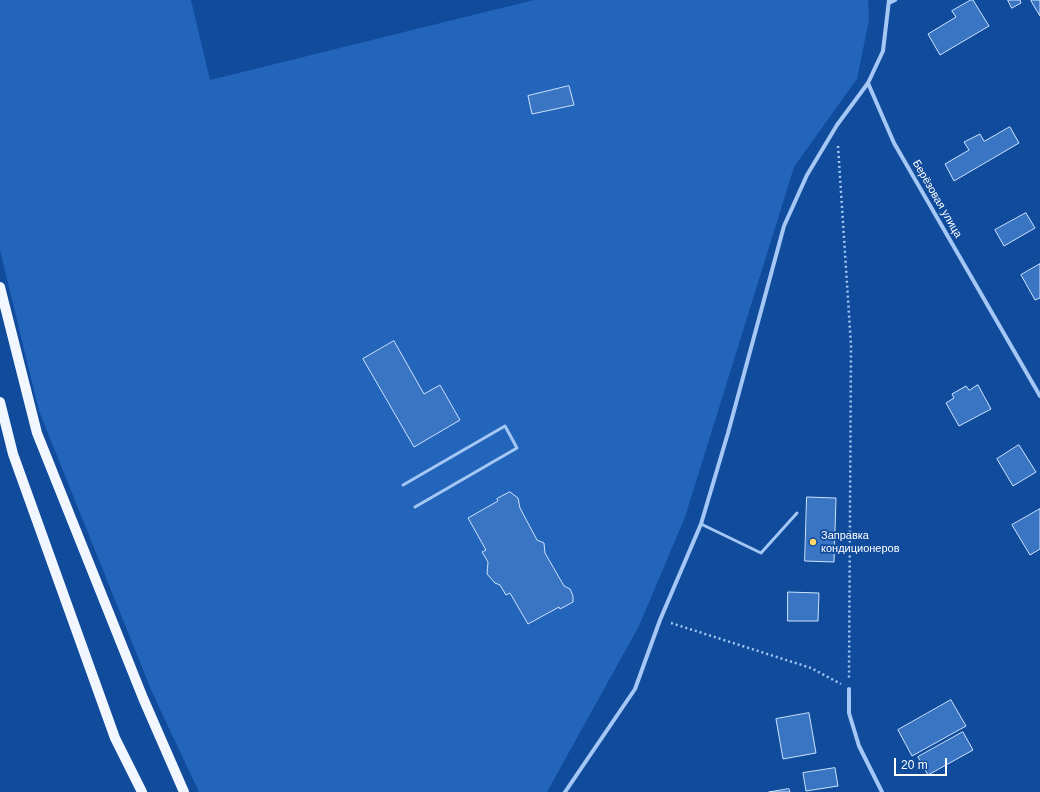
<!DOCTYPE html>
<html>
<head>
<meta charset="utf-8">
<style>
  body { margin:0 }
  #map { position:relative; width:1040px; height:792px; overflow:hidden; background:#104b9c; font-family:Helvetica,sans-serif }
  canvas { display:block }
  .scale { position:absolute; left:894px; top:758px; width:53px; height:18px; box-sizing:border-box; border:2px solid #fff; border-top:0; padding-left:5px; font-size:12px; line-height:14px; white-space:nowrap; color:#fff; -webkit-text-stroke:3px #104b9c; paint-order:stroke }
</style>
</head>
<body>
<div id="map">
<canvas width="1040" height="792"></canvas>
<div class="scale">20 m</div>
</div>
<script>
const context = document.querySelector('canvas').getContext('2d');
context.lineJoin = 'round';
function fillPath(path, color) { context.fillStyle = color; context.fill(path, 'evenodd'); }
function strokePath(path, color, width, dash) { context.strokeStyle = color; context.lineWidth = width; context.lineCap = dash ? 'butt' : 'round'; context.setLineDash(dash || []); context.stroke(path); }
function drawText(font, color, halo, rows, align = 'center') {
  context.font = font + ' Helvetica,sans-serif'; context.lineWidth = 3.5; context.setLineDash([]); context.textBaseline = 'middle'; context.strokeStyle = halo; context.fillStyle = color; for (const [text, x, y, turn = 0] of rows) {
    context.save(); context.translate(x, y); context.rotate((+turn || 0) * Math.PI / 180); context.textAlign = isNaN(turn) ? turn : align; if (halo) context.strokeText(text, 0, 0); context.fillText(text, 0, 0); context.restore();
  }
}
fillPath(new Path2D(`
  M0,0H191L210,80L534,0H868L869,20L857,79L794,167L685,517L639,626L547,792H199L152,692L39,411L0,250Z`), '#2365bb');
const building = new Path2D(`
  M971,0H973L989,26L940,55L928,34L956,17L952,11Z
  M1008,0H1020L1021,3L1012,8Z
  M1033,0H1040V16L1031,1Z
  M569,86L574,105L532,114L528,96Z
  M1010,127L1019,143L954,181L945,164L969,150L964,142L980,134L984,141Z
  M1026,213L1035,228L1004,246L995,230Z
  M1040,264V298L1035,300L1021,275Z
  M394,341L424,394L440,385L460,420L414,447L363,359Z
  M978,385L991,409L959,426L946,403L954,398L952,394L966,386L969,390Z
  M1019,445L1036,472L1013,486L997,459Z
  M510,492L518,498L520,508L537,540L544,543L545,553L564,586L570,589L573,596V602L560,609L559,607L528,624L510,593L506,595L500,585L495,583L487,574L488,562L482,552L486,550L468,518L498,501L497,499Z
  M807,497L836,498L834,562L805,561Z
  M1040,509V549L1030,555L1012,525Z
  M788,592L819,593L818,621H788Z
  M951,700L966,726L912,756L898,730Z
  M809,713L816,753L783,759L776,719Z
  M963,732L973,750L928,775L918,757Z
  M835,768L838,786L806,791L803,773Z
  M789,789L790,792H769Z`);
fillPath(building, '#3975c3');
strokePath(building, '#cde3fe', 1);
strokePath(new Path2D(`
  M838,146L851,345L849,678
  M671,623L811,668L841,684`), '#a4c7f5', 2.5, [2, 3]);
strokePath(new Path2D(`
  M403,485L505,426L517,448L415,507
  M701,524L761,553L797,513`), '#a4c7f5', 3);
strokePath(new Path2D(`
  M889,0L883,51L868,83L894,143L1040,396
  M889,3L895,0
  M849,689V713L859,746L882,792
  M565,792L635,689L660,620L701,524L728,433L784,226L807,175L837,125L868,83`), '#a4c7f5', 4);
strokePath(new Path2D(`
  M0,287L37,433L143,698L184,792
  M0,402L13,454L115,738L142,792`), '#f2f7ff', 10);
for (const [x, y, r, color] of [
  [813,542,4,"#ffd668"]
]) { const dot = new Path2D(); dot.arc(x, y, r, 0, 2 * Math.PI); context.fillStyle = color; context.fill(dot); strokePath(dot, '#104b9c', 1.5); }
drawText('11px', '#fff', '#104b9c', [
  ["Берёзовая улица",937,199,60]
]);
drawText('11px', '#fff', '#104b9c', [
  ["Заправка",821,536],
  ["кондиционеров",821,549]
], 'left');
</script>
</body>
</html>
